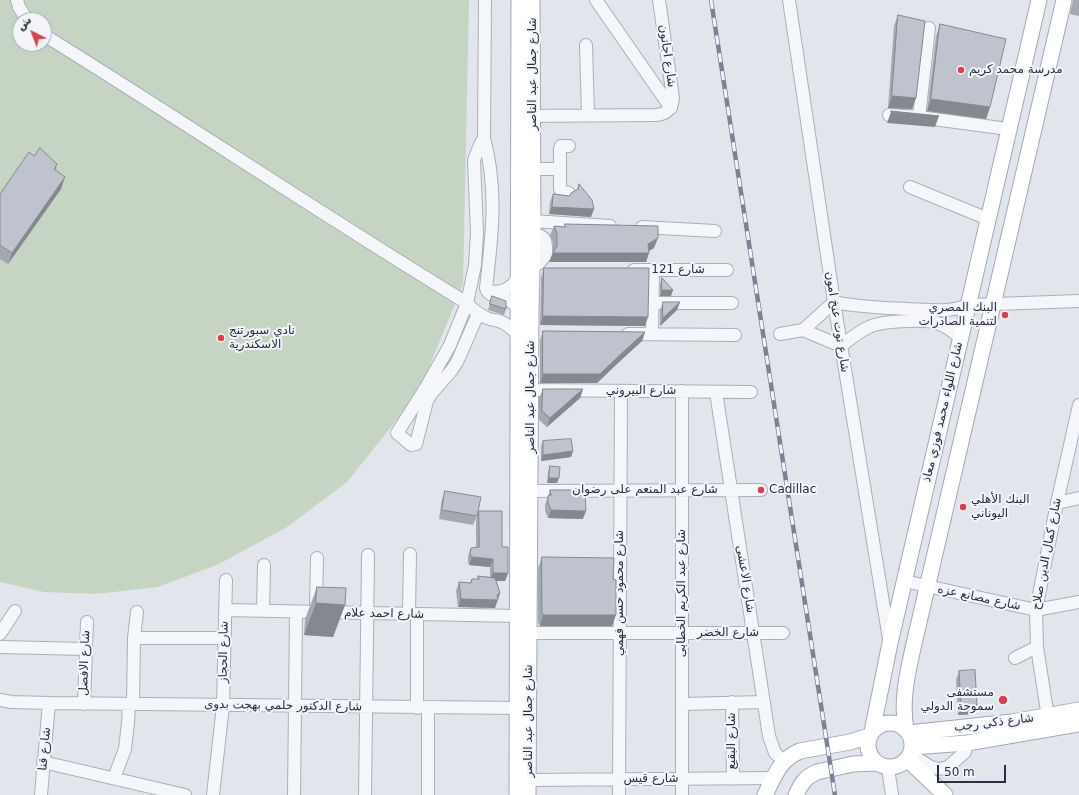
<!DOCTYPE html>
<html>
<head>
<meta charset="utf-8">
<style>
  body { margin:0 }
  #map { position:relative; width:1079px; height:795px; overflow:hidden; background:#e2e5eb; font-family:"DejaVu Sans",Cairo,sans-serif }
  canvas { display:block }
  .north { position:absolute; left:12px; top:12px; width:40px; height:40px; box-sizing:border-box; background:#f2f4f8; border:1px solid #a2a6b0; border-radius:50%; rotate:318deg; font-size:11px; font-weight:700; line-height:16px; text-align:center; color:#293044 }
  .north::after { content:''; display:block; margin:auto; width:14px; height:18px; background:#d4444a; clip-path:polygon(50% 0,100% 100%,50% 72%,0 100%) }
  .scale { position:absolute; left:937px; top:765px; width:69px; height:18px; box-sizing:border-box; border:2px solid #293044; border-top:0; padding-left:5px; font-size:12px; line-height:14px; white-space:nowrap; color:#293044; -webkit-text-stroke:3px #f2f4f8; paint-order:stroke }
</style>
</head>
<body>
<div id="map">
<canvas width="1079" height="795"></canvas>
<div class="north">ش</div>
<div class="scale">50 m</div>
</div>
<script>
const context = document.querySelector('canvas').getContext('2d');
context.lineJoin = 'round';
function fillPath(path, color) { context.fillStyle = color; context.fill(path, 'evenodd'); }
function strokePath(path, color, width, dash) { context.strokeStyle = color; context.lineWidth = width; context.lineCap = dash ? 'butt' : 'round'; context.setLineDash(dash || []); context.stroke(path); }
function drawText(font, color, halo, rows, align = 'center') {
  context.font = font + ' "DejaVu Sans",Cairo,sans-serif'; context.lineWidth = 4; context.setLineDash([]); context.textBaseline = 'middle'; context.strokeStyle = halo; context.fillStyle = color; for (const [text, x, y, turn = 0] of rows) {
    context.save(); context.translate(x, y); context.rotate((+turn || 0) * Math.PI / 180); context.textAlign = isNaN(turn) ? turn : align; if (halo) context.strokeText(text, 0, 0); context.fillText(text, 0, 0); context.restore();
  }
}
fillPath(new Path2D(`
  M0,0H469L463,284L419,392L347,482L287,527L219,564L158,587L96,594L44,592L0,582ZM20,20H44V44H20Z`), '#c6d5c3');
const minor = new Path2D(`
  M17,0L19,7L27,20
  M485,0L484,138C498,190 492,236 486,288C489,298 500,296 508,300C512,302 515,305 518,308
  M596,0L671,108
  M789,0L834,302L889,639
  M44,35C186,123 324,216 467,303C473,310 479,315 487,318C491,320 495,320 499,321C508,324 513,329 518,336
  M586,45L588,115
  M889,115L919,117L1008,129
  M523,116L656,115C667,114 672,109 673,98L659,0
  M919,117L929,28
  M532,169H560
  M910,187L988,219
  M569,193L562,192L560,189V149L561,146H569
  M532,221L610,226
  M642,227L715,231
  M532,267L538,264L546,255C546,243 548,236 533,234
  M634,270H727
  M489,291C501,294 511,289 518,278
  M653,303H732
  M478,314L457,362L451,371L431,394L427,401L416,444L411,445L397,433L425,389L450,345L467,303L475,265L477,233L474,160L480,145L484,138
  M803,330L834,302C858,307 882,308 907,309C928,310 949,313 968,305L1079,301
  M628,334L735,335
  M652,334L653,270
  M780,334L803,330L841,346C850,339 858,332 869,327C881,321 924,319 937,323C946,326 954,332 960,338
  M531,390L751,392
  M716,392L769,736L775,753L784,761
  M530,491L761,490
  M1057,503L1079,498
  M904,581L1036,610L1079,602
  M316,605L317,558
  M225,610L518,616
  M263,611L264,565
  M409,614L410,554
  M529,633H783
  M0,634L15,611
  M134,638H225
  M0,647L85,649
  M1015,658L1037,647
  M0,700L11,702L49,703L517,708
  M732,702L733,779
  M84,704L87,622
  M133,704L134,638L137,612
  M682,704L764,702
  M417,708V614
  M428,708V795
  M1049,724L1037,647L1036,610L1057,503L1079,405
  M910,754L931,767L939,769L948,767L965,752L967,743
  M43,762L185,795
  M888,768L892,795
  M114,778L125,749L128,723L129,704
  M528,780L773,778
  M41,795L49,703
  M213,795L223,706L226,580
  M294,795L296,612
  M365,795L368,555
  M619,795L621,391
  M682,795V391`);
const major = new Path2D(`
  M868 745a22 22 0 1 1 44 0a22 22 0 1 1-44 0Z
  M906,730C901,701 907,676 913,648L1064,0
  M872,732L890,643L1039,0
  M909,733L1012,722L1079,710
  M912,747L967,743L1079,724
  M907,759L945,795
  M517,795L519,0
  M528,795L531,308L533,234L532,0
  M765,795C774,777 780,759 800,751L850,742L869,736
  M796,795C801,784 805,777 817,772L853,764L876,763`);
strokePath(minor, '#aaafb9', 14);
strokePath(major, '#a1a8b7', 17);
strokePath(minor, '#f5f6f9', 12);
strokePath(major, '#fff', 15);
const rail = new Path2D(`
  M711,0L835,795`);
strokePath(rail, '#7b8295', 4.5);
strokePath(rail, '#f2f4f8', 3, [9]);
fillPath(new Path2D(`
  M1073,0H1079V16L1070,14Z
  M898,15L916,98L912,109L888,108L894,26Z
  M940,24L990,107L986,119L927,111L936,36Z
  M34,156L57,164L56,170L61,189L8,264L0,259V194Z
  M579,184L591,217L549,214L550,202L553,194L570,196L577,190Z
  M565,224L654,248L649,251L646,262H549L553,252V243L550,235L554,226L564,227Z
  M544,268L645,326L540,325L541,278Z
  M662,278L671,296H660V284Z
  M492,296L506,309L504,315L488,310Z
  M663,302H680L677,310L660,326V310Z
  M543,331L645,332L642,341L619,362L597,383H540V340Z
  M543,389H583L580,398L547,427L539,420V398Z
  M543,441L573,451L571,457L541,461V446Z
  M550,466L557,483H547L548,472Z
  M550,490L583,519L548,518L545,511V505Z
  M445,491L477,516L473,525L439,519L442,499Z
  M479,511L502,547L508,573L505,581H496L500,593L495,608L458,607L456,591L459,582L470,583L472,579H477L478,576L490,577V567L469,565L468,562V556L471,548L476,547V520Z
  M542,557L612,626H540L538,622V568Z
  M317,587L345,605L333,637L304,635L305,619Z
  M959,671L974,714L958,715L956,680Z`), '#a4a8b1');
fillPath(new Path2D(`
  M892,96L916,98L912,109L888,108Z
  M931,99L990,107L986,119L927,111Z
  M891,112L939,116L935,127L887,123Z
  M65,177L61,189L8,264L12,253Z
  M552,207L594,209L591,217L549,214Z
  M658,238L654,248L645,253H649L646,262H549L553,253L648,244Z
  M662,290H673L671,296H660Z
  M680,302L677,310L660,326L663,318Z
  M543,316L648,317L645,326L540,325Z
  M645,332L642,341L619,362L597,383H540L543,374L622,353Z
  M583,389L580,398L547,427L550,418Z
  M573,451L571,457L541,461L543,455Z
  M549,478H559L557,483H547Z
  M551,510L586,511L583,519L548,518Z
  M472,557L493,559L490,567L469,565Z
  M493,573H508L505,581H490Z
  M500,593L495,608L458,607L461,599L497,595Z
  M316,603L345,605L333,637L304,635Z
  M543,615H616L612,626H540Z
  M977,705L974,714L958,715L961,706Z`), '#868890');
const building = new Path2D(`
  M898,15L925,21L916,98L892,96Z
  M940,24L1006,39L990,107L931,99Z
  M891,111L939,116L891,112Z
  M40,148L57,164L54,169L65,177L12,253L0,245V194L29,152L34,156Z
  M579,184L592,200L594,209L552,207L553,194L570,196L571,193L578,189Z
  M565,224L658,226V238L648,244L649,253H553L557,246V233L554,226L565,227Z
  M544,268H649L648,317L543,316Z
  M662,278L673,290H662Z
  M492,296L506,301V309L490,304Z
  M663,302H680L663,318Z
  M543,331L645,332L622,353L600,374H543Z
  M543,389H583L550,418L542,411Z
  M571,439L573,451L543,455V441Z
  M550,466L560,467L559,478H549Z
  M550,490H585L586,511L551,510L548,503V496L551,495Z
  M445,491L481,497L477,516L442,510Z
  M479,511H502V547H508V573H493V559L472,557L470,554L471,548L479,547Z
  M542,557L614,558L613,579L616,580V615H543L542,612Z
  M478,576L495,578L500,593L497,595L498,600L461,599L459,582L471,583L472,579H479Z
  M317,587L346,588L345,605L316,603Z
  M975,670L977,705L961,706L959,671Z`);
fillPath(building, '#bfc3ce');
strokePath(building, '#868890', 1);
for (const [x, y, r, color] of [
  [961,70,4,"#d4444a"],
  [1005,315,4,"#d4444a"],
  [221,338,4,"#d4444a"],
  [761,490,4,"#d4444a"],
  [963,507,4,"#d4444a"],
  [1003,700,5,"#d4444a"]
]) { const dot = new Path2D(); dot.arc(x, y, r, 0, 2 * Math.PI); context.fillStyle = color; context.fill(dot); strokePath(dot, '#f2f4f8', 1.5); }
drawText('12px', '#293044', '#f2f4f8', [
  ["شارع اجاتون",667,56,82],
  ["شارع جمال عبد الناصر",533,74,-90],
  ["شارع 121",678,270],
  ["شارع توت عنخ امون",837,322,81],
  ["شارع البيروني",641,391],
  ["شارع جمال عبد الناصر",531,397,-90],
  ["شارع اللواء محمد فوزي معاذ",943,412,-77],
  ["شارع عبد المنعم على رضوان",645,490],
  ["شارع كمال الدين صلاح",1047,554,-79],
  ["شارع الاعشى",745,579,81],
  ["شارع محمود حسن فهمي",620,593,-90],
  ["شارع عبد الكريم الخطابى",682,593,-90],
  ["شارع مصانع عزه",979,598,12],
  ["شارع احمد علام",384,614,1],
  ["شارع الخضر",728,633],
  ["شارع الحجاز",224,652,-89],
  ["شارع الافضل",85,663,-88],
  ["شارع الدكتور حلمي بهجت بدوى",283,706,1],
  ["شارع جمال عبد الناصر",529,721,-90],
  ["شارع ذكى رجب",994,723,-7],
  ["شارع البقيع",732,741,-90],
  ["شارع قنا",45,749,-85],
  ["شارع قيس",651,779]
]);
drawText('12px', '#293044', '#f2f4f8', [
  ["مدرسة محمد كريم",969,70],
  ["البنك المصري",997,308,"right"],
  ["لتنمية الصادرات",997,322,"right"],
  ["نادي سبورتنج",229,331],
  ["الاسكندرية",229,345],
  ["Cadillac",769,490],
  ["البنك الأهلي",971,500],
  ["اليوناني",971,514],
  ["مستشفى",994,693,"right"],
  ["سموحة الدولي",994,707,"right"]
], 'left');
</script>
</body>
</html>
